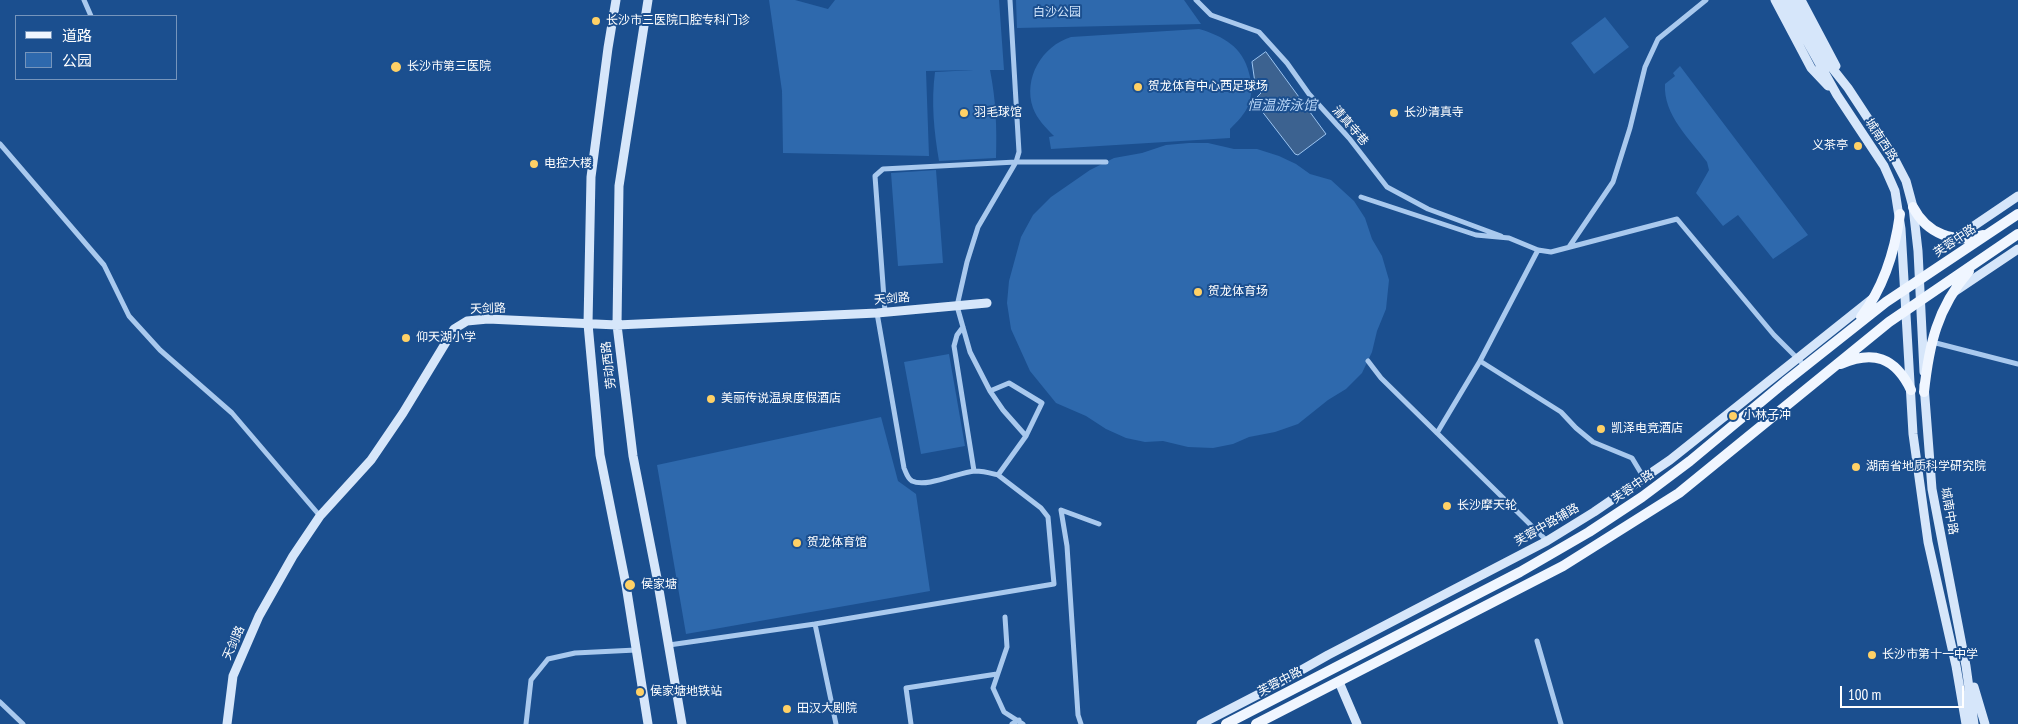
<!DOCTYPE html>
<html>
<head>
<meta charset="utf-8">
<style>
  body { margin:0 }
  #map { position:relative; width:2018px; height:724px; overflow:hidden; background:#1b4f8f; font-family:"PT Sans Narrow","Noto Sans SC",sans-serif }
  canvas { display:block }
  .legend { position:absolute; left:15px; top:15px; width:162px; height:65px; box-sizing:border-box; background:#1b4f8f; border:1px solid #7695bc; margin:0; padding:6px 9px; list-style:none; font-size:15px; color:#fff }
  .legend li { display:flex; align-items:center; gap:10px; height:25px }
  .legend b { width:25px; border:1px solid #7695bc }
  .scale { position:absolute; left:1840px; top:686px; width:124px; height:22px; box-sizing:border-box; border:2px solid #fff; border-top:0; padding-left:6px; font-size:15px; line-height:18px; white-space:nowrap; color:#fff; -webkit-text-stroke:4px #1b4f8f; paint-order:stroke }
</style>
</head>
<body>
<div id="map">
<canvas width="2018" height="724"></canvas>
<ul class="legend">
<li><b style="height:6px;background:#f0f6ff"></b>道路</li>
<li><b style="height:14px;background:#2e69ad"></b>公园</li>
</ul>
<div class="scale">100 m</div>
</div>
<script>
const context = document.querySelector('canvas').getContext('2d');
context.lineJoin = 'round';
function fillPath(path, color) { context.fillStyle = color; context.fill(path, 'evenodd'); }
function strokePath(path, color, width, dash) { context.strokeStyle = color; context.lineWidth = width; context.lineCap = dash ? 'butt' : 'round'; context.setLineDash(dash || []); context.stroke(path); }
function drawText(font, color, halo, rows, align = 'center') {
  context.font = font + ' "PT Sans Narrow","Noto Sans SC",sans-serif'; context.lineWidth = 4; context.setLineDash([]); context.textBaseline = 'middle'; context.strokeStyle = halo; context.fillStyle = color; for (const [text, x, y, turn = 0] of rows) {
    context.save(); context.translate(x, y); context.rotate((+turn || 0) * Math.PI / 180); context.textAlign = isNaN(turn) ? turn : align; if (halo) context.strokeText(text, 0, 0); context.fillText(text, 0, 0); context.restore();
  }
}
fillPath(new Path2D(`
  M769,0H795L828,9L835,0H999L1004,70H990C996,100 997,128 996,158L939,161C934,131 931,103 935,72L974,70L926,71L929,156L783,153L782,91Z
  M1016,0H1184L1201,24L1017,28Z
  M1605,17L1629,47L1594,74L1571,43Z
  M1199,29C1223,36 1243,47 1249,73C1252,83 1252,94 1249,104C1245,114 1237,122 1230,129V138L1051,149L1049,137L1054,136C1046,128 1037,119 1033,108C1023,78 1042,46 1071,37Z
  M1680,66L1808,235L1773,259L1738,215L1723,226L1696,193L1709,170L1707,162C1690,139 1663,115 1665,84L1675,76L1673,73Z
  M1189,143H1208L1234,149H1257L1279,156L1296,164L1310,174L1331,180L1354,201L1365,218L1372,239L1382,256L1389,280L1386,309L1377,331L1372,352L1362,373L1346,389L1328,400L1298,424L1275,432L1249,437L1233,444L1213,448L1188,447L1163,441L1145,442L1126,438L1106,429L1086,416L1056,403L1030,371L1011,329L1007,303L1009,281L1021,237L1033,215L1051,197L1090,170L1114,158L1142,153L1166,145Z
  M936,170L943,263L898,266L891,173Z
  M949,354L965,446L921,454L904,362Z
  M881,417L898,481L916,494L930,591L686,634L657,465Z`), '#2e69ad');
const water = new Path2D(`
  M1266,52L1326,134L1298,155L1295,154L1261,110L1256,98L1261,93L1255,83L1252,62Z`);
fillPath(water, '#3c6290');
strokePath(water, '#9cc4f0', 1);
strokePath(new Path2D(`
  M84,0L91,16
  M1010,0L1019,152L1016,162L978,227L967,262L957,306L970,352L990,391L1003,410L1026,436
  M1196,0L1211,15L1259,32L1287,63L1309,94L1349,138L1387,187L1428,209L1501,236
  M0,144L104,265L129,316L160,350L232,413L320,516
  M1361,197L1476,235L1509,238L1538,250L1551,252L1677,219L1774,335L1805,366
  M1569,247L1613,182L1630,128L1645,67L1658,39L1706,0
  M1538,250L1480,361L1561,412L1576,428L1593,442L1632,458L1644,478
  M885,312L875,176L883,169L1016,162H1106
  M877,313L904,468C906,472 907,478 912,481C927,488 959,472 975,471C983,471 990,473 998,475
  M963,327L957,335L954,346L974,471
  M1932,342L2018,364
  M1368,361L1381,378L1547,541
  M1437,433L1480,361
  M1005,617L1007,647L993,688L1004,712L1023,724
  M815,624L836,724
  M1537,641L1561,724
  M669,645L815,624L1054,584L1048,517L1041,508L998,475L1026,436L1042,403L1009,383L990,391
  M0,702L23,724
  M526,724L531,680L548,659L575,653L636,650
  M911,724L906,688L997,674
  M1012,724L1019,720
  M1081,724L1078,715L1067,546L1061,510L1099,524`), '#a9c9ee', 5);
strokePath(new Path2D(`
  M616,0L608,48L591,177L588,324L600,455L626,585L648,724
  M648,0L619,186L617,325L633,456L657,578L682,724
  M1775,0L1811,68L1828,86
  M1784,0L1837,95L1884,166L1895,191L1901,229L1913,434L1928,542L1956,666L1966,724
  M1792,0L1825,59L1848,88L1894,158L1906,181L1913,207L1918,251L1924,372
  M1801,0L1836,66
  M1956,238L2018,196
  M1954,292L2018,249
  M1924,385L1932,489L1966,666L1974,724
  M1339,682L1357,724
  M1974,687L1985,724
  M227,724L233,676L259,616L293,556L320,516L371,460L403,413L454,329L467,321L488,319L617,325L877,313L987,303
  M1201,724L1259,694L1328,655L1547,541L1594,512L1670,460L1872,299`), '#d6e6fa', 9);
strokePath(new Path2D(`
  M1913,207C1927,234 1954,244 1983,235
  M1861,317C1884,287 1895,251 1900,214
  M1841,364C1873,350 1895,357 1911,390
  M1924,392C1929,345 1937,308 1969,271
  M1226,724L1520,572L1589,532L1642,497L1690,461L1785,382L1886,302L2018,214
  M1256,724L1563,566L1679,493L1889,322L2018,234`), '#f0f6ff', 10);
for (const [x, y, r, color] of [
  [596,21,5,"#ffd166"],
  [396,67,6,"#ffd166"],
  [1138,87,5,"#ffd166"],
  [964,113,5,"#ffd166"],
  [1394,113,5,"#ffd166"],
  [1858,146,5,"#ffd166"],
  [534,164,5,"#ffd166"],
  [1198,292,5,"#ffd166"],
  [406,338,5,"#ffd166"],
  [711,399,5,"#ffd166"],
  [1733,416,5,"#ffd166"],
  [1601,429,5,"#ffd166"],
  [1856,467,5,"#ffd166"],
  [1447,506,5,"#ffd166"],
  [797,543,5,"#ffd166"],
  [630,585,6,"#ffd166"],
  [1872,655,5,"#ffd166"],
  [640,692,5,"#ffd166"],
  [787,709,5,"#ffd166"]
]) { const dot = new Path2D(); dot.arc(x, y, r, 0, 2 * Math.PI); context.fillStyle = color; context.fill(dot); strokePath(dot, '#1b4f8f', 2); }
drawText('12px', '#cfe3fa', '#1b4f8f', [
  ["白沙公园",1057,13]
]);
drawText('12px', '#fff', '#1b4f8f', [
  ["长沙市三医院口腔专科门诊",606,21],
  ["长沙市第三医院",407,67],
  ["贺龙体育中心西足球场",1148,87],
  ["羽毛球馆",974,113],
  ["长沙清真寺",1404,113],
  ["义茶亭",1848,146,"right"],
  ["电控大楼",544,164],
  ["贺龙体育场",1208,292],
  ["仰天湖小学",416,338],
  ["美丽传说温泉度假酒店",721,399],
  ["小林子冲",1743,416],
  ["凯泽电竞酒店",1611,429],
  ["湖南省地质科学研究院",1866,467],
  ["长沙摩天轮",1457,506],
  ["贺龙体育馆",807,543],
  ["侯家塘",641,585],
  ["长沙市第十一中学",1882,655],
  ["侯家塘地铁站",650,692],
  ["田汉大剧院",797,709]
], 'left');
drawText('12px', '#fff', '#1b4f8f', [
  ["清真寺巷",1350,126,49],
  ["城南西路",1881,140,57],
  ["芙蓉中路",1955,241,-34],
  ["天剑路",892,299,-5],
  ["天剑路",488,309,-2],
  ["劳动西路",609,365,-97],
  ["芙蓉中路",1633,487,-35],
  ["城南中路",1949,511,80],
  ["芙蓉中路辅路",1547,525,-30],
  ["天剑路",234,643,-66],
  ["芙蓉中路",1280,682,-27]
]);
drawText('italic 14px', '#b5d3f5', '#1b4f8f', [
  ["恒温游泳馆",1282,106]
]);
</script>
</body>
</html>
